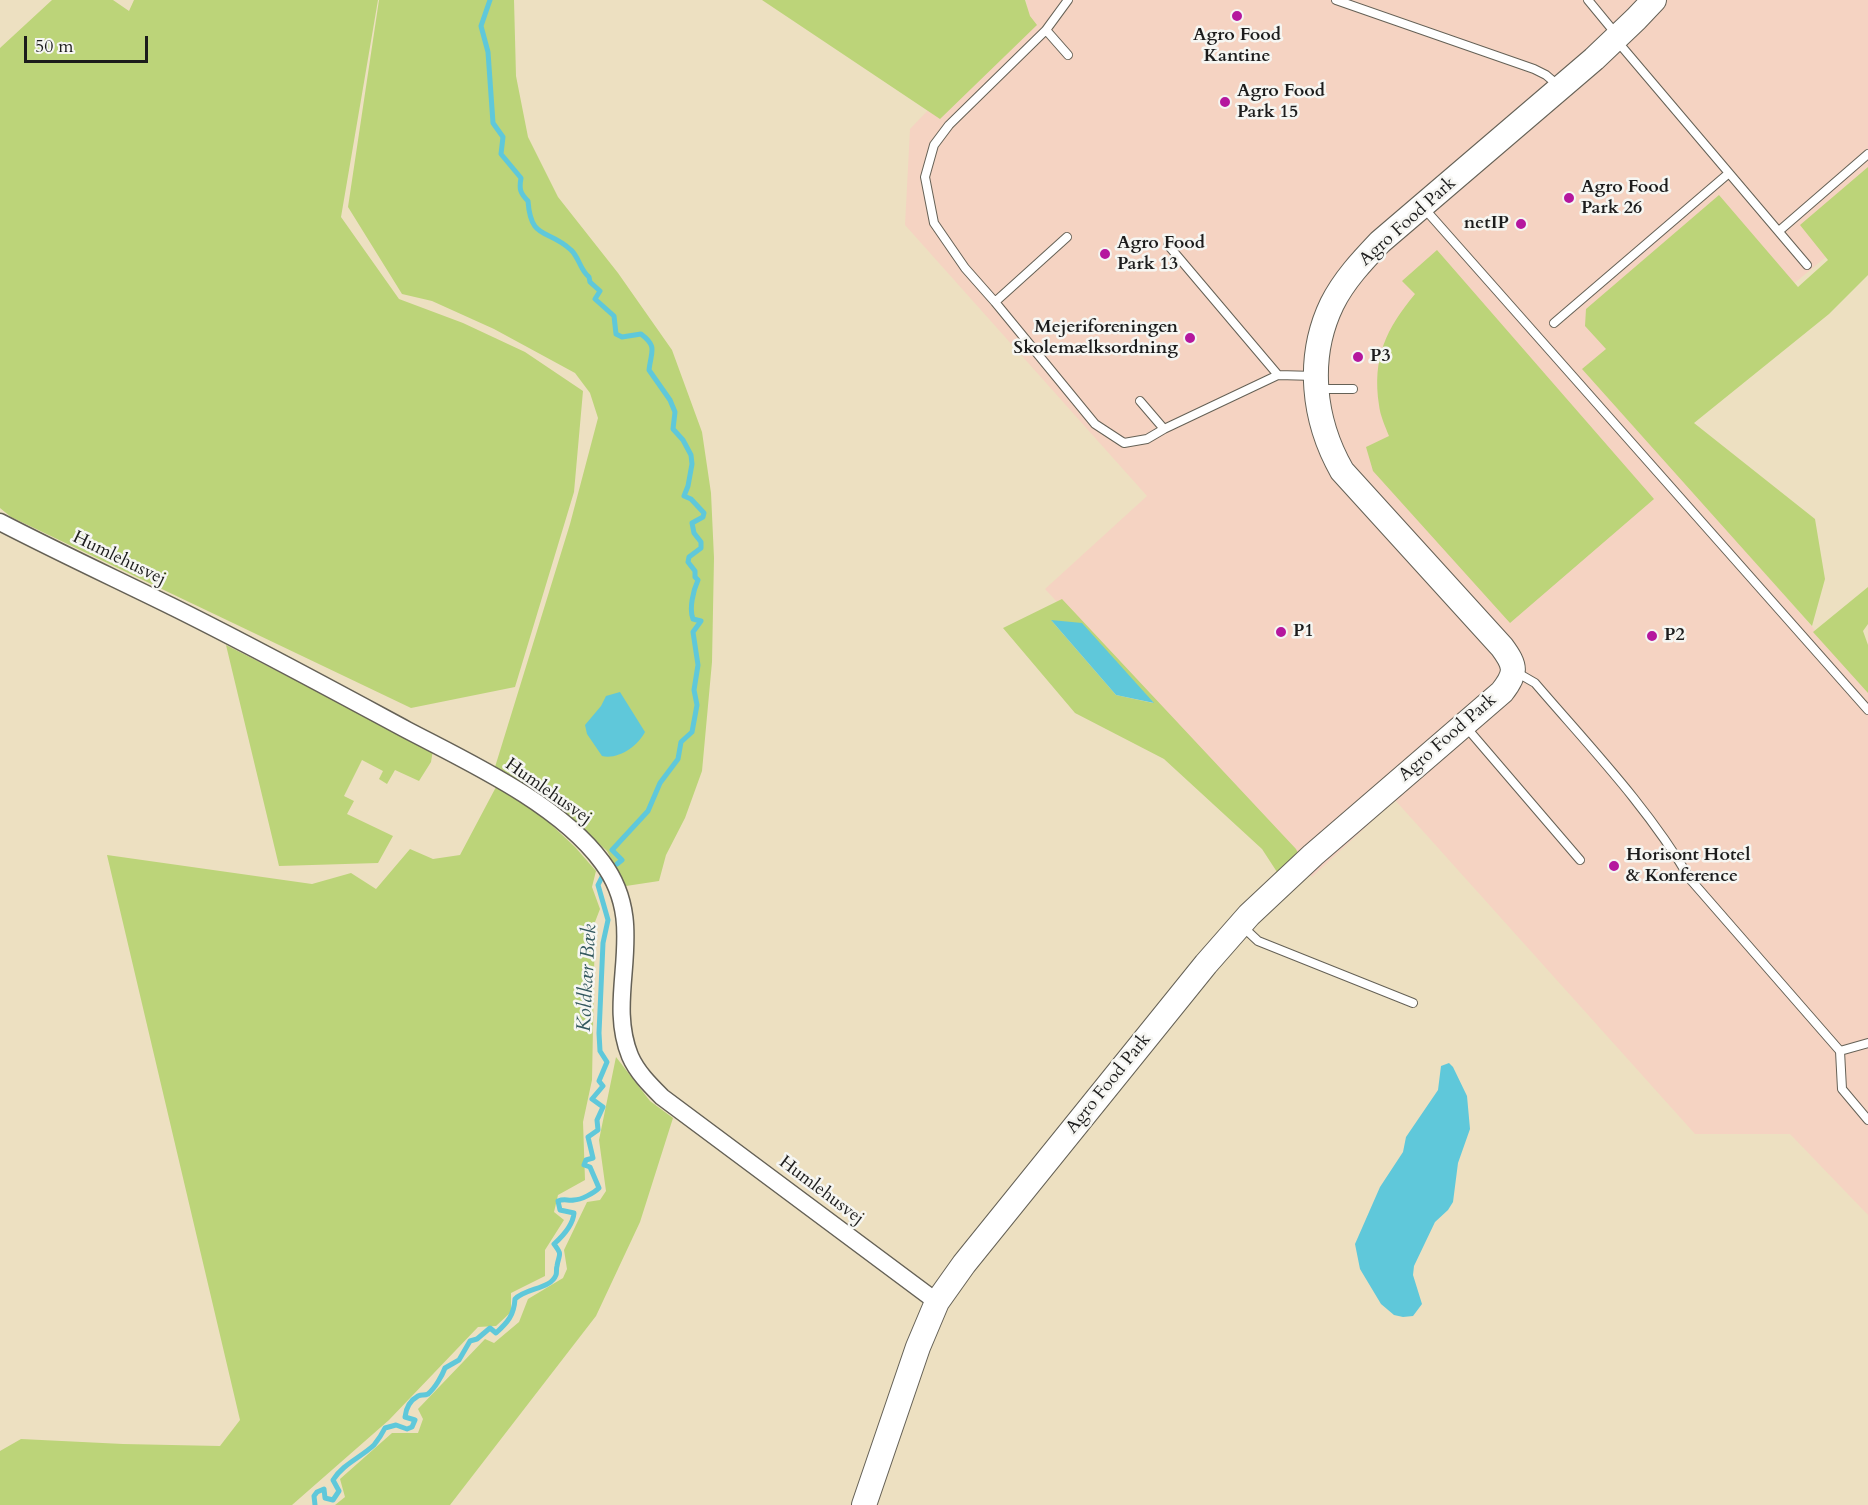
<!DOCTYPE html>
<html>
<head>
<meta charset="utf-8">
<style>
  body { margin:0 }
  #map { position:relative; width:1868px; height:1505px; overflow:hidden; background:#ede0c1; font-family:Cardo,serif }
  canvas { display:block }
  .scale { position:absolute; left:24px; top:36px; width:124px; height:27px; box-sizing:border-box; border:3px solid #1c1c1c; border-top:0; padding-left:8px; font-size:18px; line-height:21px; white-space:nowrap; color:#1c1c1c; -webkit-text-stroke:4px #f6f6f2; paint-order:stroke }
</style>
</head>
<body>
<div id="map">
<canvas width="1868" height="1505"></canvas>
<div class="scale">50 m</div>
</div>
<script>
const context = document.querySelector('canvas').getContext('2d');
context.lineJoin = 'round';
function fillPath(path, color) { context.fillStyle = color; context.fill(path, 'evenodd'); }
function strokePath(path, color, width, dash) { context.strokeStyle = color; context.lineWidth = width; context.lineCap = dash ? 'butt' : 'round'; context.setLineDash(dash || []); context.stroke(path); }
function drawText(font, color, halo, rows, align = 'center') {
  context.font = font + ' Cardo,serif'; context.lineWidth = 5; context.setLineDash([]); context.textBaseline = 'middle'; context.strokeStyle = halo; context.fillStyle = color; for (const [text, x, y, turn = 0] of rows) {
    context.save(); context.translate(x, y); context.rotate((+turn || 0) * Math.PI / 180); context.textAlign = isNaN(turn) ? turn : align; if (halo) context.strokeText(text, 0, 0); context.fillText(text, 0, 0); context.restore();
  }
}
fillPath(new Path2D(`
  M1026,0H1868V222L1631,419L1868,691V1215L1790,1134H1695L1395,800L1312,877L1045,589L1147,496L905,225L910,129L1027,6Z`), '#f5d3c2');
fillPath(new Path2D(`
  M52,0H113L129,11L134,0H378L341,217L399,299L463,323L525,352L583,391L574,492L515,687L411,708L11,517L0,508V48Z
  M379,0H514L516,76L528,137L558,197L618,273L672,350L702,432L711,493L714,558L712,662L702,771L685,818L666,855L659,881L626,886L607,851L552,801L495,767L570,524L598,418L590,393L575,373L494,329L432,301L402,294L348,207Z
  M762,0H1025L1030,16L1037,25L940,119Z
  M1868,167V275L1829,314L1694,423L1815,519L1825,579L1812,626L1582,369L1606,349L1585,326L1586,309L1719,195L1798,287L1828,260L1800,225Z
  M1437,250L1654,499L1510,623L1373,471L1366,447L1389,436C1385,426 1380,415 1379,405C1372,358 1386,329 1415,294L1402,281Z
  M1868,587V624L1863,631L1868,645V693L1813,632Z
  M1062,599L1296,849L1299,855L1285,869L1277,872L1262,849L1164,759L1075,713L1003,628ZM1051,620L1153,702V703L1116,695Z
  M226,645L433,750L431,762L419,781L395,770L387,784L379,779L383,771L362,760L344,796L354,801L347,814L393,836L378,863L279,866Z
  M496,787L541,815L575,847L596,871L592,887L600,909L595,922L592,1080L583,1122L585,1180L558,1195L554,1212L564,1220L545,1250V1276L511,1293V1312L496,1326L478,1327L389,1420L292,1505H0V1451L21,1439L123,1444L220,1446L240,1420L107,855L312,884L351,873L376,889L410,849L433,859L460,855Z
  M616,1057L650,1101L673,1118L640,1222L596,1316L450,1505H335L345,1497L340,1479L392,1433H418L423,1419L418,1409L485,1339L494,1343L519,1322L528,1299L563,1278L567,1269L564,1250L587,1202L600,1200L606,1191L599,1140Z`), '#bcd479');
fillPath(new Path2D(`
  M1051,620L1082,623L1154,703L1116,695Z
  M620,692L645,732C638,746 618,760 602,756L587,734L585,725L601,706L606,696Z
  M1449,1063L1453,1067L1467,1096L1470,1129L1458,1163L1453,1202L1448,1210L1435,1222L1414,1266L1413,1275L1422,1304L1413,1316L1403,1317L1394,1315L1381,1304L1360,1269L1355,1244L1380,1187L1403,1152L1406,1137L1438,1090L1441,1066Z`), '#5fc8da');
strokePath(new Path2D(`
  M490,0L481,26L488,52L493,123L503,137L501,154L521,178C519,189 520,193 528,201C531,241 547,228 571,250C579,257 580,270 589,277L590,282L600,291L595,299L614,316L616,334L622,337L641,334C658,347 651,351 649,370L670,400L675,412L673,429L683,440L691,455L692,464L688,486L684,496L691,499L704,513L703,517L692,523L694,533L701,542V548L689,557L688,562L695,571V577L698,580C693,591 689,609 693,619L701,621L693,632L698,665L694,690L697,705L692,732L681,742L678,759L660,783L648,811L612,850L622,860L617,864
  M315,1505L314,1496L317,1492L324,1489L325,1498L333,1500L339,1491L333,1480C343,1464 360,1458 374,1445C378,1440 382,1434 385,1428L396,1425L407,1429L412,1427L415,1420L405,1417C406,1408 409,1401 418,1396C422,1394 424,1396 428,1394C435,1388 442,1376 445,1368L459,1360L470,1341L477,1339L490,1328L496,1333C508,1322 514,1315 515,1299C526,1288 551,1289 556,1275C557,1272 556,1269 557,1266C559,1253 563,1256 554,1244C563,1236 573,1225 574,1213L560,1210L558,1201C565,1198 567,1201 574,1200C581,1200 594,1193 599,1188L590,1167L584,1165L586,1160L593,1158L588,1137L598,1130L597,1120L603,1107L592,1099L603,1086L599,1081L607,1062L600,1051L599,1033L603,943L608,920L598,885L602,877`), '#5fc8da', 5);
const lane = new Path2D(`
  M1336,0L1534,69L1546,75L1560,87
  M1588,0L1616,34
  M1046,30L949,125L934,145L925,177L934,223L965,268L995,302L1067,237
  M1617,41L1807,265
  M1068,55L1046,30L1068,0
  M1423,207L1868,710
  M1779,231L1868,154
  M1168,245L1278,375
  M995,302L1095,424L1124,443L1147,439L1164,429
  M1554,323L1729,173
  M1320,389H1353
  M1140,401L1164,429L1278,375L1315,376
  M1516,672L1535,683C1589,746 1648,807 1690,879L1840,1051L1842,1089L1868,1120
  M1466,727L1580,860
  M1242,926L1258,941L1413,1003
  M1840,1051L1868,1043`);
const street = new Path2D(`
  M0,522C56,551 114,578 171,606C250,645 329,688 407,730C470,763 559,804 602,862C651,927 604,992 630,1056C637,1072 649,1084 662,1097L937,1302`);
const secondary = new Path2D(`
  M864,1505L918,1347L937,1302L964,1264L1206,964L1249,915L1313,855L1502,692C1517,673 1516,666 1502,647L1342,471C1313,420 1306,358 1332,304C1344,280 1362,261 1380,242L1594,59L1636,19L1654,0`);
strokePath(lane, '#656156', 10);
strokePath(street, '#656156', 19);
strokePath(secondary, '#656156', 26);
strokePath(lane, '#fff', 8);
strokePath(street, '#fff', 16);
strokePath(secondary, '#fff', 24);
for (const [x, y, r, color] of [
  [1237,16,6,"#b5179e"],
  [1225,102,6,"#b5179e"],
  [1569,198,6,"#b5179e"],
  [1521,224,6,"#b5179e"],
  [1105,254,6,"#b5179e"],
  [1190,338,6,"#b5179e"],
  [1358,357,6,"#b5179e"],
  [1281,632,6,"#b5179e"],
  [1652,636,6,"#b5179e"],
  [1614,866,6,"#b5179e"]
]) { const dot = new Path2D(); dot.arc(x, y, r, 0, 2 * Math.PI); context.fillStyle = color; context.fill(dot); strokePath(dot, '#f6f6f2', 2); }
drawText('bold 18px', '#1c1c1c', '#f6f6f2', [
  ["Agro Food",1237,36,"center"],
  ["Kantine",1237,57,"center"],
  ["Agro Food",1237,92],
  ["Park 15",1237,113],
  ["Agro Food",1581,188],
  ["Park 26",1581,209],
  ["netIP",1509,224,"right"],
  ["Agro Food",1117,244],
  ["Park 13",1117,265],
  ["Mejeriforeningen",1178,328,"right"],
  ["Skolemælksordning",1178,349,"right"],
  ["P3",1370,357],
  ["P1",1293,632],
  ["P2",1664,636],
  ["Horisont Hotel",1626,856],
  ["& Konference",1626,877]
], 'left');
drawText('18px', '#1c1c1c', '#f6f6f2', [
  ["Agro Food Park",1408,222,-42],
  ["Humlehusvej",119,559,26],
  ["Agro Food Park",1448,738,-41],
  ["Humlehusvej",548,792,35],
  ["Agro Food Park",1109,1084,-51],
  ["Humlehusvej",821,1191,37]
]);
drawText('italic 20px', '#33585e', '#f6f6f2', [
  ["Koldkær Bæk",588,978,-87]
]);
</script>
</body>
</html>
